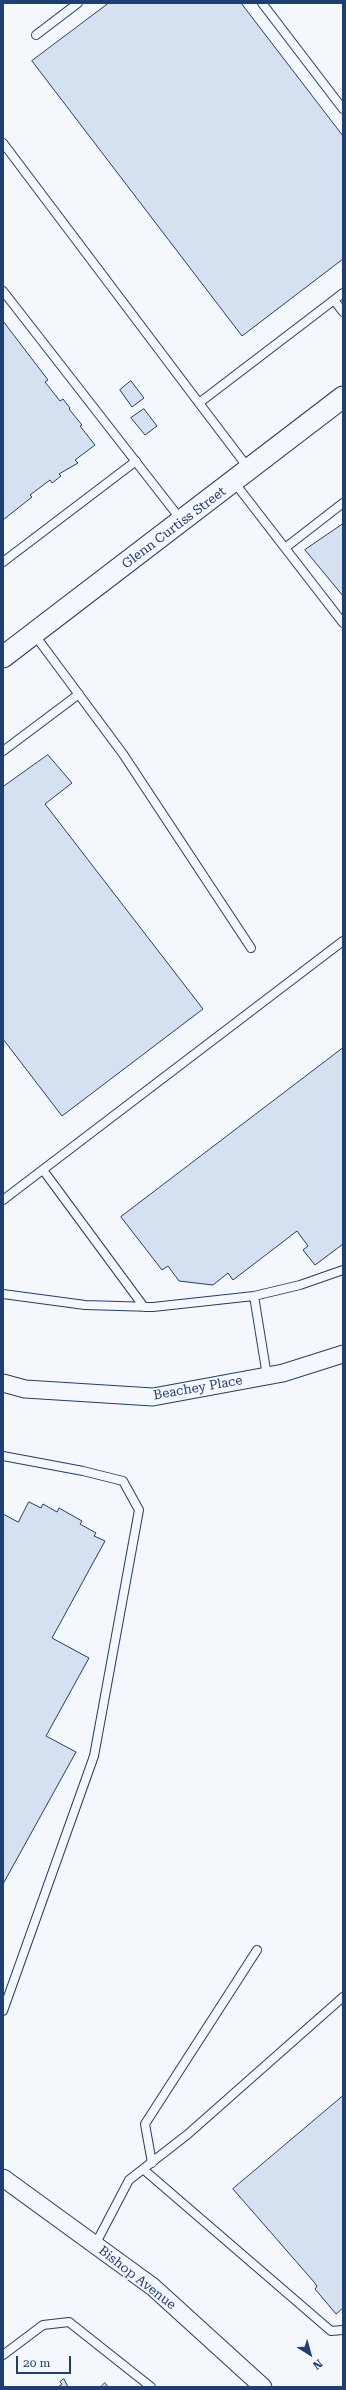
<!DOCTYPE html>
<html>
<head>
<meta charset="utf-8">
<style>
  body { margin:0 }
  #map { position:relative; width:346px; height:2390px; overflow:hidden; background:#f4f7fb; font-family:"Roboto Serif",serif }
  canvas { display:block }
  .frame { position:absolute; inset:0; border:4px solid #1d3f73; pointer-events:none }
  .north { position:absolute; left:290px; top:2334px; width:40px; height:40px; -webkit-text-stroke:3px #f4f7fb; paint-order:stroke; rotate:143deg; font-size:11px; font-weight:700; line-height:16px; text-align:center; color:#1d3f73 }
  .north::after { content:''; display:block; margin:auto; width:14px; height:18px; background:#1d3f73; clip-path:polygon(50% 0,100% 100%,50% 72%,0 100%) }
  .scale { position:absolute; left:16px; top:2356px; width:55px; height:18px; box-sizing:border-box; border:2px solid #1d3f73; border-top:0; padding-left:5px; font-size:12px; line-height:14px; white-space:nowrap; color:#1d3f73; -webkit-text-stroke:3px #f4f7fb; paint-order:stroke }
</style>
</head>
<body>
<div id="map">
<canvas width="346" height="2390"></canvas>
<div class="frame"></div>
<div class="north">N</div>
<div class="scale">20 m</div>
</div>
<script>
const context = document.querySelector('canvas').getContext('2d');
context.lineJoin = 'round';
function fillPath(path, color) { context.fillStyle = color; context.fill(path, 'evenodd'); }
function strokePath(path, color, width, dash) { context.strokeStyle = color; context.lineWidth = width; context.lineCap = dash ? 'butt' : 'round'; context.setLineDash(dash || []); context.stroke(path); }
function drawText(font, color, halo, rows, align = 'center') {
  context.font = font + ' "Roboto Serif",serif'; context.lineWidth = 3; context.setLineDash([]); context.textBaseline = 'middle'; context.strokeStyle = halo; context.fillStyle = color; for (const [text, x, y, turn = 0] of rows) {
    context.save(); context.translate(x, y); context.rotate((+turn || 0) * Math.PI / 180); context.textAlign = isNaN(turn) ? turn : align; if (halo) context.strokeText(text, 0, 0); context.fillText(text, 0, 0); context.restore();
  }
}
const building = new Path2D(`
  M109,3H241L343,136V259L242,336L32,61Z
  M3,321L48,380L45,382L60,401L63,399L70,408L69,409L82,425L80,426L95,445L75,460L78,463L59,474L61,476L52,483L50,480L30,495L32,497L3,520Z
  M131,381L144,398L132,407L120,390Z
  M144,409L157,426L145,435L131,418Z
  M343,524V596L305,550Z
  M48,755L72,783L45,804L203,1009L62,1116L3,1039V787Z
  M343,1048V1244L315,1265L303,1250L308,1246L297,1231L233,1280L228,1273L213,1285L179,1281L168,1266L162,1270L121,1217Z
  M29,1502L41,1508L43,1504L57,1512L59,1508L82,1521L80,1524L96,1533L94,1536L105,1541L52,1638L89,1658L46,1736L76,1752L3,1884V1514L18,1522Z
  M343,2096V2308L336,2314L315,2289L317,2286L314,2282L233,2189Z
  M64,2379L68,2387H58L62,2384L60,2382Z
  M105,2383L108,2387H103L102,2386Z`);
fillPath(building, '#d5e0f0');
strokePath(building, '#1d3f73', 1);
const service = new Path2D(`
  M262,3L343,109
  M36,35L78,3
  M3,143L199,403
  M3,291L182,521
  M334,300L343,293
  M249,469L199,403L334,300L343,312
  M234,482L343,623
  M285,548L343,503
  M3,562L136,461
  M34,634L123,754L251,948
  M3,751L79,694
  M43,1170L144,1307
  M3,1200L343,941
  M3,1294L85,1305L153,1307L254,1296
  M267,1376L254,1296L300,1285L343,1270
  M3,1456L83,1471L123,1481L139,1510L94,1756L3,2011
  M152,2163L145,2124L257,1950
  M143,2169L331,2331L343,2330
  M95,2245L129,2180L188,2134L343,1997
  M3,2355L43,2325L69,2322L151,2387`);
const minor = new Path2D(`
  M3,1383L25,1389L153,1397L283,1373L343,1354
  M3,2178L153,2287L263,2387`);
const tertiary = new Path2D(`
  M3,657L343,397`);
strokePath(service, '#1d3f73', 10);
strokePath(minor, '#1d3f73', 19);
strokePath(tertiary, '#1d3f73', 23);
strokePath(service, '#f4f7fb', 8);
strokePath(minor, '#f4f7fb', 17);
strokePath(tertiary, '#f4f7fb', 21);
drawText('13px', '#1d3f73', '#f4f7fb', [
  ["Glenn Curtiss Street",174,528,-37],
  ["Beachey Place",198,1388,-10],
  ["Bishop Avenue",137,2278,38]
]);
</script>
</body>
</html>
